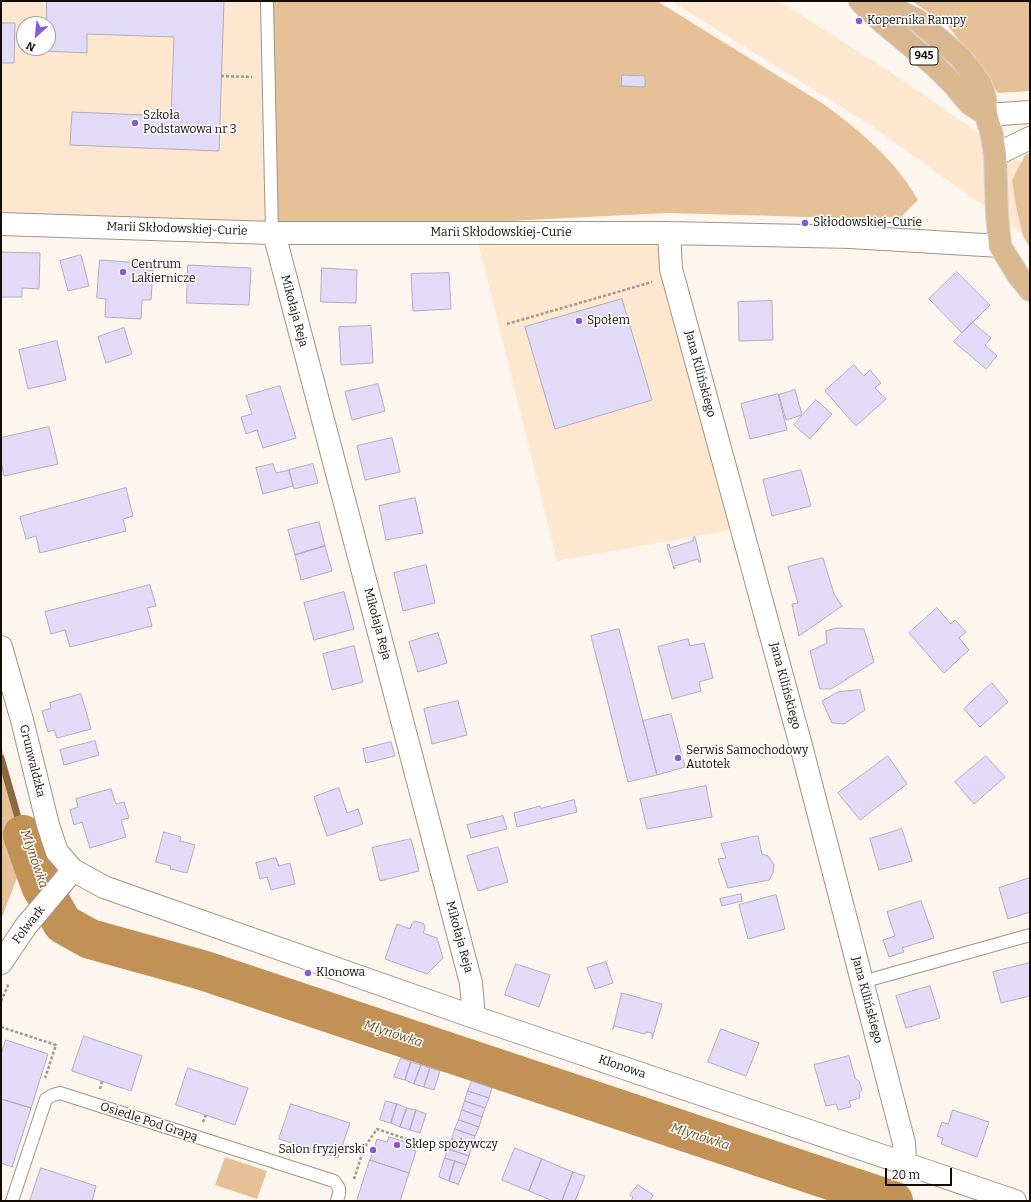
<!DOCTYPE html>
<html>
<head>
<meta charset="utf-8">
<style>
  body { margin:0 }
  #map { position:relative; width:1031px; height:1202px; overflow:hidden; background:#fdf6ef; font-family:Bitter,serif }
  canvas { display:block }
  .frame { position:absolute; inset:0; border:2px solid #120c07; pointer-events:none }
  .north { position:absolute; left:16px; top:16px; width:40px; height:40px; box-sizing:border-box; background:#fff; border:1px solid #a09e9c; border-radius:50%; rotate:207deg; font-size:11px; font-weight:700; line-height:16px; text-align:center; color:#120c07 }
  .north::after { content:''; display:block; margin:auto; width:14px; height:18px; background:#885bd5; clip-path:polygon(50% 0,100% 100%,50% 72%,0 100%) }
  .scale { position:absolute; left:885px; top:1168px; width:67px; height:18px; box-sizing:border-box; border:2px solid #120c07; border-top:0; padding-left:5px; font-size:12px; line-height:14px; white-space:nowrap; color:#120c07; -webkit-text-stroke:3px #fff; paint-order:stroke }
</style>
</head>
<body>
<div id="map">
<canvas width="1031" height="1202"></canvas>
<div class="frame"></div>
<div class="north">N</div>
<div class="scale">20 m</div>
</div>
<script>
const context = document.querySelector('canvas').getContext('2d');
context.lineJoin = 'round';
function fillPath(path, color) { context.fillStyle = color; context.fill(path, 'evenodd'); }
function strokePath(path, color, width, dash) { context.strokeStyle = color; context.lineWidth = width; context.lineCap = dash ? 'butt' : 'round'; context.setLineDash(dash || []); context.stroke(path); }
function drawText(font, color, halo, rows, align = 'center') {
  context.font = font + ' Bitter,serif'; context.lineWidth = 3; context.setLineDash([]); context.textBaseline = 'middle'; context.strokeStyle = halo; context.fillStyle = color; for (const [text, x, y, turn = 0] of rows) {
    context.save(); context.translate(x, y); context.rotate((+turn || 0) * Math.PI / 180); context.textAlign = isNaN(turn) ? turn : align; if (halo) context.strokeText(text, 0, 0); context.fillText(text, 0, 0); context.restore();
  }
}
fillPath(new Path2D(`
  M1,1H267L272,233L1,224ZM24,24H48V48H24Z
  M671,1H779L895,75L1030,169V239L870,125Z
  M669,233L731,530L557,561L478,242Z`), '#fde7cf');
fillPath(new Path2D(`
  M267,1H657L822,103C859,130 895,159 918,200L901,217L845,218L667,213L272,233Z
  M912,1H1030V91L998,93L949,27Z
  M1030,153V248L1023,236L1016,206L1012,180L1025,155Z
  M1,745L28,849L1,920Z
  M225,1157L267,1171L257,1199L215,1185Z`), '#e6c096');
strokePath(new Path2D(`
  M1,758L23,835`), '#8d693e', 7);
strokePath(new Path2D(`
  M23,835L41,886L63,924L90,939L202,970L893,1201`), '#c29155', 40);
const building = new Path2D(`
  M47,1H224L219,151L70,145L72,112L171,116L174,37L87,34V53L46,51V48H48V24H47Z
  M1,23H15L14,63H1Z
  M622,75L645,76V87L622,86Z
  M1,252L40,253L39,289L22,288V297H1Z
  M81,255L89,286L68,291L60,261Z
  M100,260L144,263L143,270H153L151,300H142L141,319L105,317L106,299L97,298Z
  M188,265L251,268L249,305L187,303Z
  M322,268L357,270L356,303L321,302Z
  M957,272L990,305L962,333L929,299Z
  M449,273L451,309L413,311L411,274Z
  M622,299L652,400L555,429L525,327Z
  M772,301L773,340L739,341L738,302Z
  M972,322L991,338L985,345L997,356L986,369L954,342Z
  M371,326L373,363L341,365L339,327Z
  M124,328L132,354L106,363L98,337Z
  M57,341L66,380L28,389L19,350Z
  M854,365L864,376L870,370L881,383L875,388L886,399L856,426L825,391Z
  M378,384L385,411L352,420L345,392Z
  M280,386L296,438L263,448L257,430L246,434L241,417L252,414L246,396Z
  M795,390L802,415L786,420L779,395Z
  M778,394L787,430L750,439L741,404Z
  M816,400L832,414L810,439L794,425Z
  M49,427L58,464L4,476L1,461V438Z
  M392,438L400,472L365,480L357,446Z
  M273,464L276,473L289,470L293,486L263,494L256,468Z
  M313,464L318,483L294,489L289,470Z
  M801,470L811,506L772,516L763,480Z
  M126,488L133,516L123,519L126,531L40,553L36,536L26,539L20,517Z
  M415,498L423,533L386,540L379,506Z
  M319,522L325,546L295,555L288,530Z
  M695,537L701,562H699L698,559L675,566V569H674L667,545L669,544L670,548L693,541V538Z
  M325,546L332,571L301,580L295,555Z
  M823,558L834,594L842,606L799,636L792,604L798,603L788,567Z
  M426,565L435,603L403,611L394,573Z
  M150,585L156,606L147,608L152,626L70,647L65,630L51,634L45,612Z
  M344,592L354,629L314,640L304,603Z
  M937,608L951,624L955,620L966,632L959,638L969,650L944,673L909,633Z
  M838,628L864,629L874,662L831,689H820L810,651L827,643L826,631Z
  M619,629L657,775L628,782L591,636Z
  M438,633L447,663L418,672L409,642Z
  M688,639L690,646L704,643L713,678L699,682L701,691L672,699L658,647Z
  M354,646L363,682L332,690L323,654Z
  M992,683L1008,702L980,727L964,709Z
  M860,690L865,710L844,724L832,723L822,701L838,692Z
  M81,694L91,729L57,738L54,730L48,732L42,711L51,708L50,703Z
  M458,701L467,735L432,744L424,709Z
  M671,714L685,767L657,775L643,721Z
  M95,741L99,755L64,765L60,750Z
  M391,742L395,756L366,763L363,749Z
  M888,756L907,784L860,820L838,793Z
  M986,756L1005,777L974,804L955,782Z
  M706,786L712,817L647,829L640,799Z
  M339,788L347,813L358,809L363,824L327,836L314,797Z
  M111,789L116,804L124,802L129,818L121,820L126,837L90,848L82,822L74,825L70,810L78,807L76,799Z
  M574,800L577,812L517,827L514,813L540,806L541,808Z
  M503,816L507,829L471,838L467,825Z
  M902,829L912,861L879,870L870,839Z
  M164,832L181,837L180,841L195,845L187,873L170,869L171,866L156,862Z
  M758,836L762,854L768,856L774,865L773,873L769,880L728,888L718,859L726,858L721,844Z
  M411,839L419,871L380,881L372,848Z
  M498,847L508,882L478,891L467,856Z
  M276,858L279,866L290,863L295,884L271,890L267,877L260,879L256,863Z
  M1030,878V912L1008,919L999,888Z
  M741,894L742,901L722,906L720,899Z
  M776,895L785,929L748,939L739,905Z
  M921,901L934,938L902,948L904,952L889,957L883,940L895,936L887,912Z
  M415,921L424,924L425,928L423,933L437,938L443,958L427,974L385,959L397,924L410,929L412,924Z
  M606,962L613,983L595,989L587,968Z
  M1030,963V996L1001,1003L993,972Z
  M516,964L550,975L539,1007L505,995Z
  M930,986L940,1018L906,1028L896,996Z
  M622,993L662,1004L652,1039V1033L646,1032L645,1034L614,1026L613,1029Z
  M721,1029L759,1043L746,1076L708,1062Z
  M84,1036L142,1056L131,1091L72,1071Z
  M6,1040L48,1054L31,1108L1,1099V1055Z
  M849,1056L855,1078L859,1081L862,1090L859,1093L860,1098L849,1101L851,1107L838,1110L836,1104L826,1106L814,1065Z
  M401,1058L411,1062L405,1080L394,1077Z
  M411,1062L421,1065L414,1084L405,1080Z
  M421,1065L430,1068L424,1087L414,1084Z
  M188,1068L248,1088L235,1125L176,1105Z
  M430,1068L440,1071L434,1090L424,1087Z
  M472,1081L492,1088L489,1098L468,1091Z
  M468,1091L489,1098L485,1108L465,1101Z
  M1,1099L31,1108L12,1167L1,1163Z
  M386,1101L397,1104L391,1123L380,1120Z
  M465,1101L485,1108L482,1117L462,1110Z
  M291,1104L350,1123L338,1158L279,1139Z
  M397,1104L407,1108L400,1127L391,1123Z
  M407,1108L416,1110L410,1130L400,1127Z
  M416,1110L426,1114L420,1133L410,1130Z
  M462,1110L482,1117L479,1127L459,1120Z
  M953,1110L989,1122L977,1157L941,1144L943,1138L937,1136L942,1122L948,1124Z
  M459,1120L479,1127L475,1136L455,1129Z
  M455,1129L475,1136L472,1146L452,1139Z
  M389,1137L406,1142L404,1147L416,1151L409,1173L370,1160L377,1139L387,1142Z
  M452,1139L472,1146L469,1156L448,1149Z
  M515,1148L542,1159L529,1191L502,1180Z
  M448,1149L469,1156L466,1165L445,1158Z
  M445,1158L455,1161L449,1181L439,1177Z
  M542,1159L573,1172L562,1201H553L529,1191Z
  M370,1160L409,1173L400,1201H357Z
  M455,1161L466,1165L458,1185V1184L449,1181Z
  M41,1168L96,1186L92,1201H30Z
  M573,1172L585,1176L575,1201H562Z
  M638,1185L653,1195L650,1201H631L633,1197L630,1195Z`);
fillPath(building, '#e2dbf7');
strokePath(building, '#b1acc1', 1);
const service = new Path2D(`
  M267,3L272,233
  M862,982L1030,935
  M12,1201L46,1099L53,1095L60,1093L334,1181C341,1189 340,1191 337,1201`);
const minor = new Path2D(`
  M1,224L272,233H669L851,237L1000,246
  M272,233L276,241L471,983L474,1017
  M669,233L671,269L800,742L904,1143L905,1163
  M1,647L22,720L48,825L57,852L73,870L104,887L132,897L474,1017L1015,1201
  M1,963L26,926L73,870`);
const tertiary = new Path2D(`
  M986,115L1030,112
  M995,155L1030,138`);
const primary = new Path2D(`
  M860,1L874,15L935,66L955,86L969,103L986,115
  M878,1L917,20L960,57L980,83L985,98L986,115L992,135L995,155L997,214L1000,246L1018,275L1030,290`);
strokePath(service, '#a29383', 14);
strokePath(minor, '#a29383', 24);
strokePath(tertiary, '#a29383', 24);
strokePath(primary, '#d4d3d2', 24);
strokePath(new Path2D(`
  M221,76L252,77
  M507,324L652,282
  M1,1001L9,983
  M1,1027L56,1045L45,1078
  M100,1089L102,1081
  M203,1122L206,1115
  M354,1179L364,1148L377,1129L433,1148`), '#a09993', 2.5, [3, 2]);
strokePath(service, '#fff', 12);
strokePath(minor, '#fff', 22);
strokePath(tertiary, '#fff', 22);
strokePath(primary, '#d9b890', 22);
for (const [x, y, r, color] of [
  [859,21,4,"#885bd5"],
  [135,123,4,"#885bd5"],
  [805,223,4,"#885bd5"],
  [123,272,4,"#885bd5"],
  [579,321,4,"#885bd5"],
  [678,758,4,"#885bd5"],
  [308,973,4,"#885bd5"],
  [397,1145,4,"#885bd5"],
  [373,1150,4,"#885bd5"]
]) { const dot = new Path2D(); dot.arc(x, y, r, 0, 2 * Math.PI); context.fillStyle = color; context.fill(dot); strokePath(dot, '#fff', 1.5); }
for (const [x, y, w] of [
  [924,56,28]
]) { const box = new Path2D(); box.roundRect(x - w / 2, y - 9, w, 18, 3); context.fillStyle = '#fff'; context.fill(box); strokePath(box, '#120c07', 1); }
drawText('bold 11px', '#120c07', null, [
  ["945",924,56]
]);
drawText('12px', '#120c07', '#fff', [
  ["Kopernika Rampy",867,21],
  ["Szkoła",143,116],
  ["Podstawowa nr 3",143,130],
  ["Skłodowskiej-Curie",813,223],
  ["Centrum",131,265],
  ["Lakiernicze",131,279],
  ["Społem",587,321],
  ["Serwis Samochodowy",686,751],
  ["Autotek",686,765],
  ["Klonowa",316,973],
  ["Sklep spożywczy",405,1145],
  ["Salon fryzjerski",365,1150,"right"]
], 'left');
drawText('12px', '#120c07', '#fff', [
  ["Marii Skłodowskiej-Curie",177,229,2],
  ["Marii Skłodowskiej-Curie",501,233],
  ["Mikołaja Reja",294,311,75],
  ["Jana Kilińskiego",700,374,75],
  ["Mikołaja Reja",377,624,75],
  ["Jana Kilińskiego",785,686,75],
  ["Grunwaldzka",32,761,76],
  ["Folwark",29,925,-52],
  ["Mikołaja Reja",459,937,75],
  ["Jana Kilińskiego",867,1000,75],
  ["Klonowa",622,1067,19],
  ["Osiedle Pod Grapą",149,1122,18]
]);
drawText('italic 13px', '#6b481b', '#fff', [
  ["Młynówka",34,859,71],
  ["Młynówka",393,1034,18],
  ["Młynówka",700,1137,18]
]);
</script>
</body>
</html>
